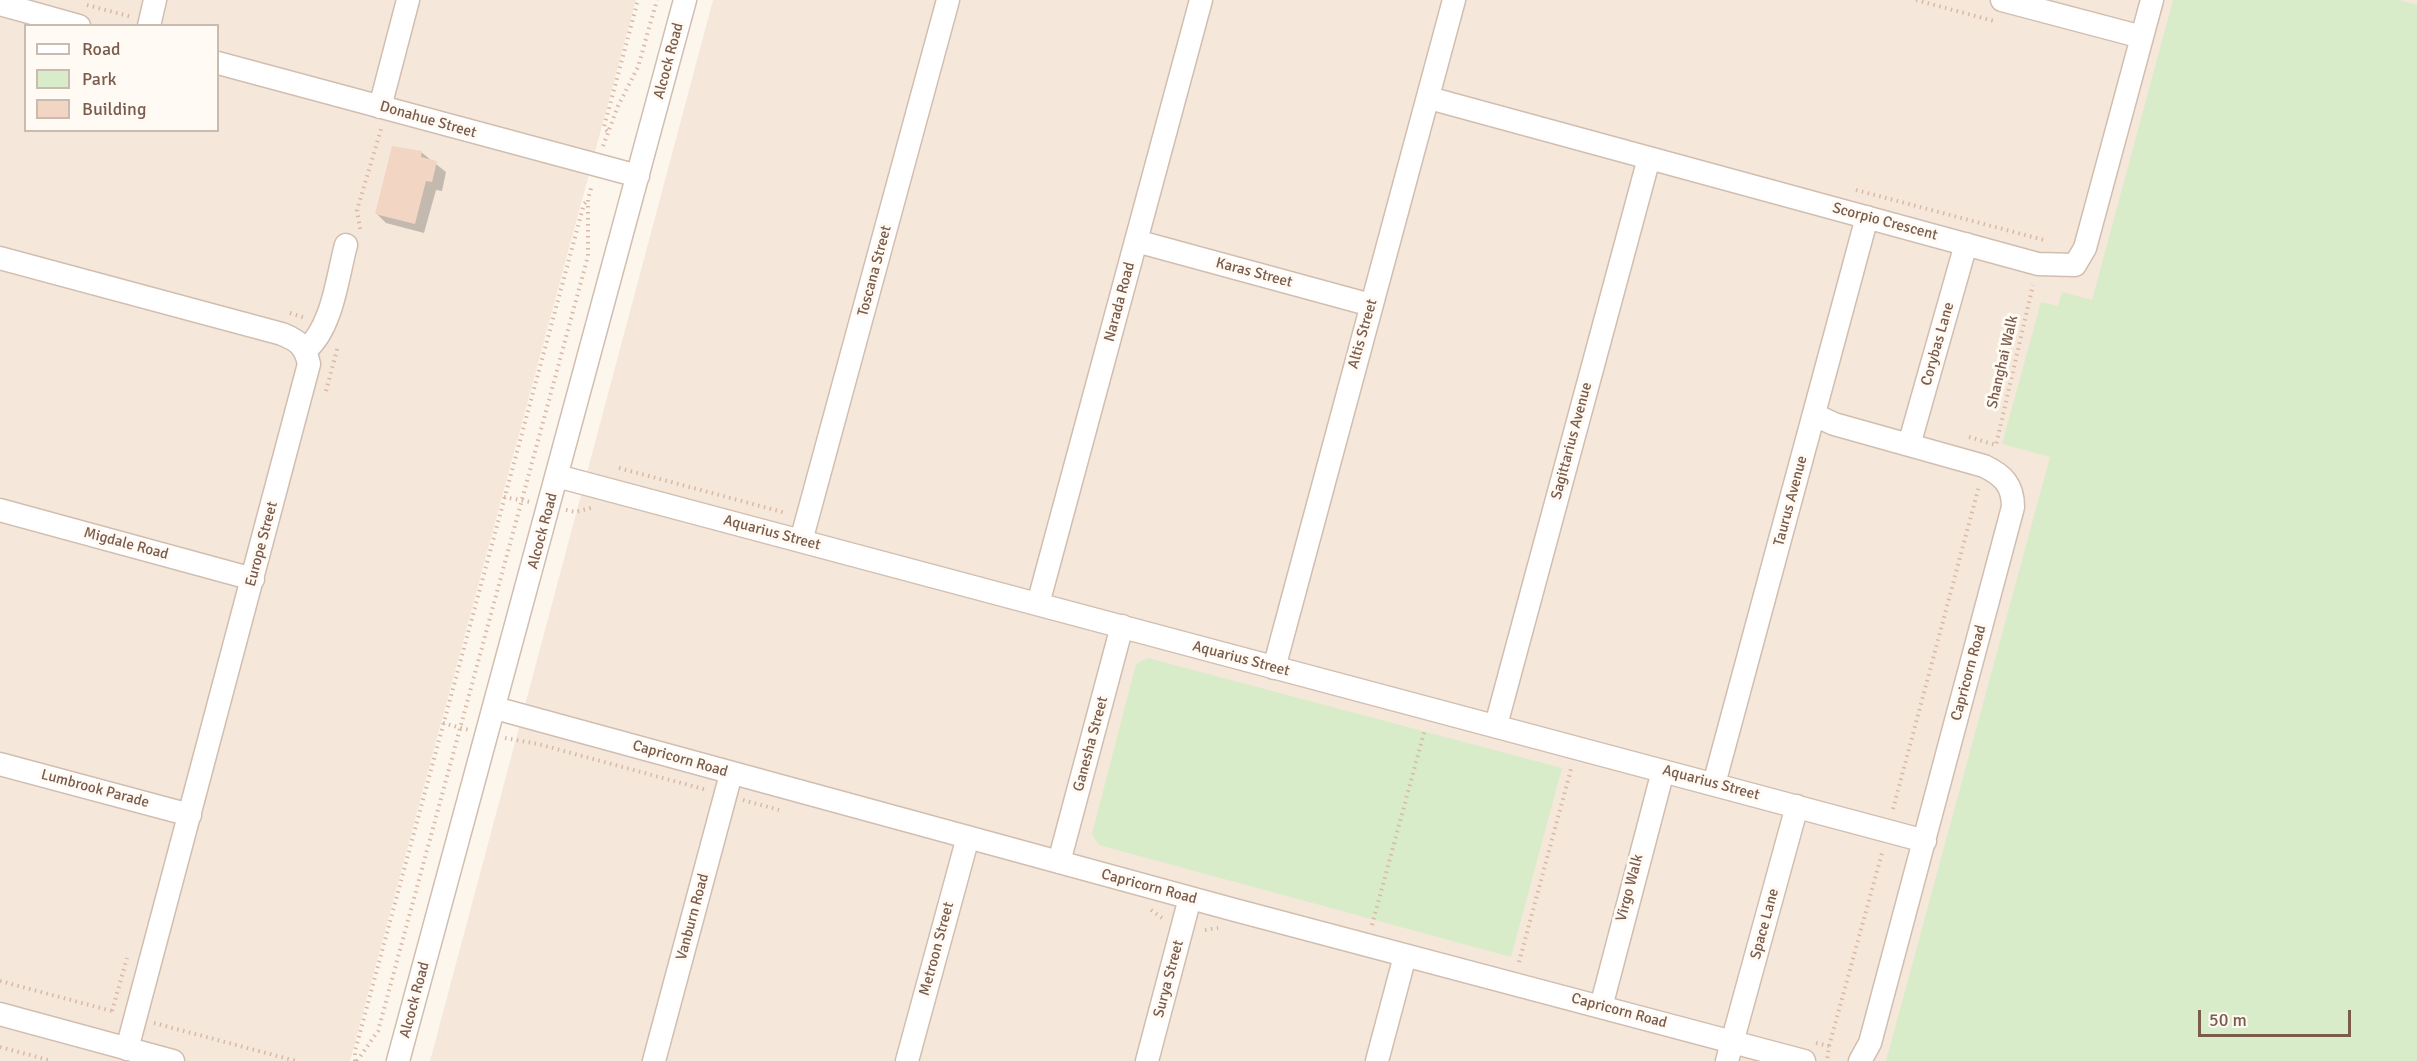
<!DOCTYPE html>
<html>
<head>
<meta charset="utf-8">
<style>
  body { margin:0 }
  #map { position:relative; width:2417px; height:1061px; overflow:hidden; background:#fdf6ec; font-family:Signika,sans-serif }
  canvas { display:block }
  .legend { position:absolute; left:24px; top:24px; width:195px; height:108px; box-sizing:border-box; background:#fffaf3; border:2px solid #cabbb1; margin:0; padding:8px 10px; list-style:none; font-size:18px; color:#7a5c4d }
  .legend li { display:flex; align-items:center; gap:12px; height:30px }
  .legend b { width:30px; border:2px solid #cabbb1 }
  .scale { position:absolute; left:2198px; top:1010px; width:153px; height:27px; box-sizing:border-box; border:3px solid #7a5c4d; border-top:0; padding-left:8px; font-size:18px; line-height:21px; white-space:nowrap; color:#7a5c4d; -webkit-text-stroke:4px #fffaf3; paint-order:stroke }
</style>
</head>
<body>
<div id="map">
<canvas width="2417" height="1061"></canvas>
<ul class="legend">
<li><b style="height:8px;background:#fff"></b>Road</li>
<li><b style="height:16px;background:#d8ecc9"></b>Park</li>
<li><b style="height:16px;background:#f3d5c3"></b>Building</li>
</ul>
<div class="scale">50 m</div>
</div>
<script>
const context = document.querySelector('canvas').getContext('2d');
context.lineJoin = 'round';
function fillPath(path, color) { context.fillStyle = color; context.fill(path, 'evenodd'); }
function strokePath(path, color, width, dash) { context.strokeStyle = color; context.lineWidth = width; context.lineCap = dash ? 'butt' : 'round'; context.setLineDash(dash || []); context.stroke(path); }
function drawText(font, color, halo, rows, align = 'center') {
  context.font = font + ' Signika,sans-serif'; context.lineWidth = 6; context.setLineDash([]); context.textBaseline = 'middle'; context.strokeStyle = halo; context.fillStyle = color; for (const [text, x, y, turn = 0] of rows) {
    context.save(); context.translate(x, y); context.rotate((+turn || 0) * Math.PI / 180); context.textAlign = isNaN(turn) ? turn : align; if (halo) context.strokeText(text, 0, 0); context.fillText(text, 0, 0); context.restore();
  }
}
fillPath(new Path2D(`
  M0,0H636L350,1061H0ZM26,26H218V130H26Z
  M713,0H2417V1061H430Z`), '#f5e8da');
fillPath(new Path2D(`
  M2173,0H2400L2417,5V1061H1886L2050,457L2002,444L2041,302L2058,306L2062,292L2092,300Z
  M1148,658L1562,768L1511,957L1099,845L1092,834L1136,664Z`), '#d8ecc9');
fillPath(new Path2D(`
  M421,152L446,172L442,191L436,190L424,233L386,223L376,213Z`), '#0003');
fillPath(new Path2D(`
  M392,146L422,151L421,157L437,161L432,182L426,181L415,224L375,214Z`), '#f3d5c3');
const minor = new Path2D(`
  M2002,0L2142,37
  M0,4L79,26
  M149,26L155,0
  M218,63L638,176
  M1429,98L2038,264L2075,265L2085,248L2152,0
  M380,107L408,0
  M1136,241L1371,305
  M0,258L282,334C299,341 305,346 309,364L127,1049
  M306,350C333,326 337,278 346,245
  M1815,415L1834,424L1984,466C2003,475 2013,485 2013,507L1870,1043L1860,1061
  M1909,445L1966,244
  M557,476L1925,841
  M0,510L253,579
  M801,541L948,0
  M1038,604L1201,0
  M1274,668L1454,0
  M495,708L1231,909L1804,1061
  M1496,725L1649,158
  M0,764L190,815
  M1714,784L1867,217
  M1059,862L1122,626
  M1601,1007L1663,771
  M0,1014L173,1061
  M398,1061L685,0
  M654,1061L731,774
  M907,1061L968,837
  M1147,1061L1190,898
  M1377,1061L1405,956
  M1727,1061L1797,806`);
strokePath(minor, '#d1beb0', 25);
strokePath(new Path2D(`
  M1916,0L1994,21
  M87,5L132,17
  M607,131L604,127L638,0
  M603,146L618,106L638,67L657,0
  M1856,190L2044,240
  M360,229L357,210L381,129L383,130
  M290,313L306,318
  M326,391L338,346
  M1969,437L1996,445L2033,285
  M619,468L786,513
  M504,497L530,502
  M566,510L575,512L591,508
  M443,723L469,730
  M505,738L538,744L707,790
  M743,800L779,810
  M1893,809L1979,486
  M1151,910L1162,918
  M1372,925L1425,729
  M1205,930L1218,928
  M1519,962L1571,769
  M0,981L112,1011
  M112,1011L127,958
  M154,1023L296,1061
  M1816,1043L1829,1046L1827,1061
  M1829,1046L1882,853L1879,852
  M0,1047L52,1061
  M355,1061V1051L584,204L588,200
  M357,1061L378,1031L588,256V199L592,185`), '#d9b8a5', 4, [1.5, 4.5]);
strokePath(minor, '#fff', 22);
drawText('15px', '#7a5c4d', '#fffaf3', [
  ["Alcock Road",669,61,-75],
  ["Donahue Street",428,120,16],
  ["Scorpio Crescent",1885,222,15],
  ["Toscana Street",875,271,-75],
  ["Karas Street",1254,273,15],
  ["Narada Road",1120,302,-75],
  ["Altis Street",1363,334,-74],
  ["Corybas Lane",1938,344,-74],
  ["Shanghai Walk",2003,362,-77],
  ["Sagittarius Avenue",1572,441,-75],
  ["Taurus Avenue",1791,501,-75],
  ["Alcock Road",543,531,-75],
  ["Aquarius Street",772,533,15],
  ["Migdale Road",126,544,15],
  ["Europe Street",262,544,-75],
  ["Aquarius Street",1241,659,15],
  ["Capricorn Road",1969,673,-75],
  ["Ganesha Street",1091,744,-75],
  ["Capricorn Road",680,759,16],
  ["Aquarius Street",1711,783,15],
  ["Lumbrook Parade",95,789,15],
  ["Capricorn Road",1149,887,15],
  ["Virgo Walk",1630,888,-75],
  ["Vanburn Road",693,917,-75],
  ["Space Lane",1765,924,-75],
  ["Metroon Street",937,949,-75],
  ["Surya Street",1169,979,-75],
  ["Alcock Road",415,1000,-75],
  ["Capricorn Road",1619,1011,15]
]);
</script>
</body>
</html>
